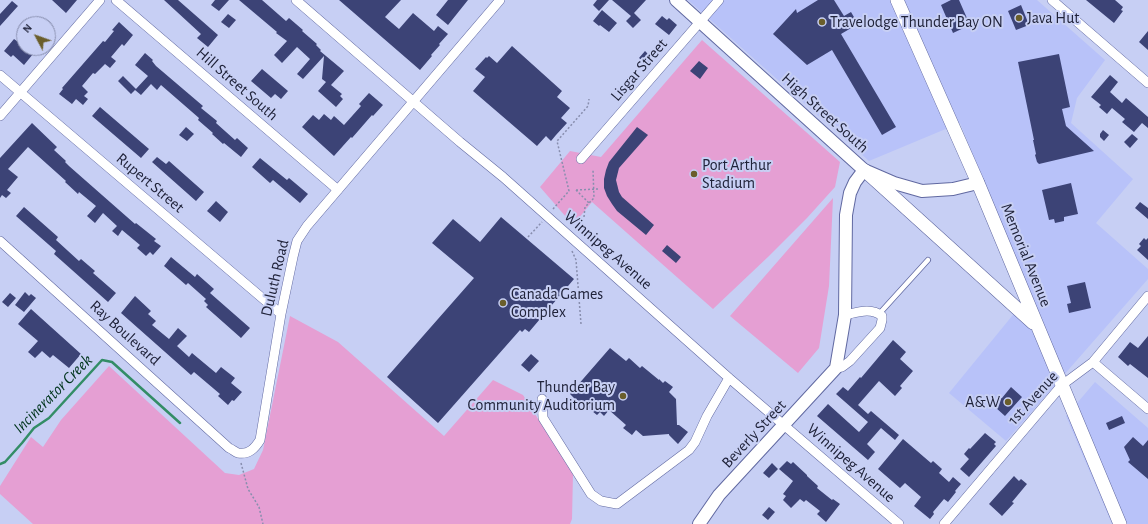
<!DOCTYPE html>
<html>
<head>
<meta charset="utf-8">
<style>
  body { margin:0 }
  #map { position:relative; width:1148px; height:524px; overflow:hidden; background:#c7cff4; font-family:"Alegreya Sans",sans-serif }
  canvas { display:block }
  .north { position:absolute; left:16px; top:16px; width:40px; height:40px; box-sizing:border-box; background:#c7cff4; border:1px solid #848aaa; border-radius:50%; rotate:311deg; font-size:11px; font-weight:700; line-height:16px; text-align:center; color:#20233a }
  .north::after { content:''; display:block; margin:auto; width:14px; height:18px; background:#6a5e2b; clip-path:polygon(50% 0,100% 100%,50% 72%,0 100%) }
</style>
</head>
<body>
<div id="map">
<canvas width="1148" height="524"></canvas>
<div class="north">N</div>
</div>
<script>
const context = document.querySelector('canvas').getContext('2d');
context.lineJoin = 'round';
function fillPath(path, color) { context.fillStyle = color; context.fill(path, 'evenodd'); }
function strokePath(path, color, width, dash) { context.strokeStyle = color; context.lineWidth = width; context.lineCap = dash ? 'butt' : 'round'; context.setLineDash(dash || []); context.stroke(path); }
function drawText(font, color, halo, rows, align = 'center') {
  context.font = font + ' "Alegreya Sans",sans-serif'; context.lineWidth = 4; context.setLineDash([]); context.textBaseline = 'middle'; context.strokeStyle = halo; context.fillStyle = color; for (const [text, x, y, turn = 0] of rows) {
    context.save(); context.translate(x, y); context.rotate((+turn || 0) * Math.PI / 180); context.textAlign = isNaN(turn) ? turn : align; if (halo) context.strokeText(text, 0, 0); context.fillText(text, 0, 0); context.restore();
  }
}
fillPath(new Path2D(`
  M688,0H1037L1105,60L1077,98L1071,123L1133,179L1096,223L1148,269V279L1006,441L949,393L1030,294L960,123L869,161Z
  M1095,382L1148,428V524H1112L1066,416Z`), '#b8c2f9');
fillPath(new Path2D(`
  M702,40L840,162L835,187L807,218L769,256L713,309L592,202L573,225L540,187L570,151L601,157Z
  M833,198L829,286L819,348L798,373L730,316Z
  M290,316L338,342L444,436L493,380L523,395L573,474L572,519L570,524H33L0,494V486L31,437L43,447L61,420L109,366L225,473L239,475L254,469L263,450Z`), '#e59fd3');
strokePath(new Path2D(`
  M0,464L5,462L22,443L34,428L49,418L102,360L112,362L180,423`), '#338d66', 2.5);
fillPath(new Path2D(`
  M52,0H77L66,13Z
  M164,0H178L218,35L208,47L197,38L201,34Z
  M215,0H229L219,11L211,5Z
  M239,0H262L286,21L289,18L303,30L302,31L317,44L316,45L321,50L320,51L344,71L331,85L342,94L340,96L343,99L336,107L318,91L326,82L322,79L324,56L303,79L297,74L310,59L297,47L282,63L274,55L287,41L276,33L277,32Z
  M339,0H401L385,17L399,29L413,13L434,31L438,26L448,34L439,44L440,45L431,55L432,56L420,70Z
  M448,0H468L448,25L436,15Z
  M597,0H609L599,11L593,5Z
  M612,0H646L634,13L641,20L633,28L626,21L631,16Z
  M818,0H834L844,16L851,12L858,24L841,34L896,127L882,135L832,50L807,65L773,34L796,9L797,13Z
  M951,0H959L970,25L953,33L941,5Z
  M1086,0H1115L1123,7L1121,10L1123,11L1114,23Z
  M12,1L18,6L0,26V14Z
  M1021,5L1029,25L1016,30L1008,11Z
  M602,10L617,23L609,32L600,25L599,26L593,21Z
  M228,14L236,20L229,28L221,22Z
  M662,16L667,20L669,18L677,25L669,35L655,24Z
  M119,22L133,35L124,46L122,44L111,57L116,61L110,68L105,64L95,74L93,73L82,86L88,92L84,96L88,99L83,105L76,99L72,104L59,94L63,89L62,88L103,41L105,42L114,31L112,30Z
  M1148,31V50L1139,42Z
  M14,39L24,46V48H26L33,54L24,65L13,55L11,57L4,51Z
  M512,46L562,91L557,97L570,108L561,118L567,123L556,135L551,141L546,136L537,146L473,91L485,77L475,69L486,57L487,58L489,56L497,63Z
  M645,51L652,58L647,64L639,58Z
  M145,53L153,60L152,61L156,66L203,106L201,108L217,121L216,123L235,140L237,138L248,148L241,157L224,143L223,144L212,134L213,133L198,120L199,118L161,85L157,90L151,84L141,95L135,90L148,76L135,65Z
  M1059,54L1070,107L1062,109L1066,126L1094,151L1039,164L1037,162L1035,155L1036,154L1033,140H1034L1018,62Z
  M699,61L708,68L700,79L690,71Z
  M262,69L288,91L281,99L275,94L271,98L251,81Z
  M1110,75L1118,82L1110,92L1122,103L1126,98L1148,117V128L1142,123L1134,132L1122,122L1125,119L1112,108L1107,114L1099,107L1101,105L1091,97Z
  M123,76L136,89L131,94L118,81Z
  M369,93L383,105L373,116L372,115L352,138L351,137L334,156L302,127L313,115L319,120L324,114L331,120L334,116L344,125L361,106L359,104Z
  M100,107L149,149L141,158L92,116Z
  M32,123L57,147L54,150L66,161L65,162L69,166L135,224L136,223L156,239L154,241L161,246L153,255L150,252L146,256L137,248L140,245L122,230L118,236L112,231L117,226L103,213L95,223L87,216L96,206L79,192L78,194L65,182L66,181L28,147L8,169L18,177L7,190L11,193L6,198L2,195L0,198V158Z
  M186,127L194,134L187,141L179,135Z
  M637,127L648,135L619,168L616,180L619,192L622,197L654,225L646,235L617,211L612,204L607,196L604,188V179L606,170L609,162Z
  M1103,130L1109,135L1104,141L1100,137V134Z
  M1132,134L1138,139L1130,148L1124,142Z
  M157,157L166,164L169,161L204,192L196,201L152,162Z
  M260,158L287,180L289,178L308,194L300,203L273,180L270,183L252,167Z
  M1071,183L1078,214L1064,217V221L1055,223L1054,219L1049,220L1042,190Z
  M216,201L228,212L220,222L207,211Z
  M1140,202L1148,208V219L1135,208Z
  M24,207L58,237L56,240L79,261L81,259L95,271L93,273L116,293L108,302L54,254L56,251L16,216Z
  M501,217L574,279L529,332L525,329L522,332L520,330L438,423L387,377L474,278L432,243L453,219L480,242Z
  M1144,238L1146,240L1148,238V260L1137,250L1141,246L1139,244Z
  M667,245L681,257L676,263L662,251Z
  M171,257L195,277L197,274L214,289L210,293L250,328L241,338L206,307L208,305L204,301L206,299L188,283L186,285L164,266Z
  M1085,282L1091,308L1069,313L1067,304L1071,303L1067,286Z
  M25,292L29,296L31,294L36,298L24,312L15,305Z
  M10,293L16,298L8,307L2,302Z
  M135,296L151,311L148,314L156,321L152,325L169,339L178,328L187,336L177,346L189,357L192,353L216,373L221,367L235,378L231,383L242,392L234,401L232,400L228,405L218,396L220,394L194,372L191,375L121,313Z
  M31,309L81,354L69,368L53,355L50,358L42,351L35,358L28,352L38,341L18,324Z
  M1148,336V378L1130,364L1128,366L1118,357L1130,342L1138,348Z
  M893,340L906,352L900,359L913,371L900,386L902,388L895,396L879,381L858,405L868,414L871,411L899,435L895,440L881,428L867,444L875,452L868,460L817,416L828,404L859,432L868,422L836,394L843,387L848,391L860,377L861,378Z
  M610,348L626,361L629,358L640,368L642,366L659,380V379L663,383L665,381L673,387L669,392L676,399L677,425H679L688,432L678,444L669,435V434L643,436L636,430L632,435L623,428L626,425L609,410L604,416L600,412L597,415L582,403L581,405L570,394Z
  M531,354L539,361L529,372L521,365Z
  M1011,387L1022,397L1005,416L995,407L1001,398H1002Z
  M1122,416L1125,423L1109,430L1106,423Z
  M985,433L996,442L994,444L996,446L969,477L960,469L969,459L964,454L969,448L970,449Z
  M1133,437L1143,446L1148,440V479L1128,462L1130,460L1124,447Z
  M903,439L931,463L933,461L942,469L939,473L949,482L953,477L961,484L955,491L956,492L948,502L944,499L933,512L934,514L930,519L914,506L921,497L905,483L900,488L878,469Z
  M787,461L791,464L793,462L807,475V476L818,486L817,488L832,500L833,499L840,504L826,522L817,514L820,511L806,500L804,502L800,499L791,508L783,500L786,496L783,494L793,481L779,469Z
  M772,463L778,469L769,478L763,473Z
  M1014,476L1019,481L1021,479L1027,484L1012,502L1014,503L1002,516L989,504Z
  M769,507L775,512L768,520L762,515Z`), '#3c4376');
const service = new Path2D(`
  M879,314L928,260`);
const minor = new Path2D(`
  M116,0L338,190
  M296,0L460,142L503,177L729,378L899,524
  M1052,0L1148,83
  M0,75L281,314
  M0,116L100,0
  M581,159L719,0
  M0,241L229,448C232,449 235,452 238,453C249,455 255,448 260,440L281,314L293,257L297,241L307,226L500,0
  M1093,362L1148,409
  M836,368L842,367L850,361L880,328L882,320V316C871,307 858,312 845,315
  M542,399L543,418L591,494L601,501L617,504L689,450L695,442L707,416L729,378
  M944,524L1062,385L1093,362L1148,296`);
const tertiary = new Path2D(`
  M676,0L864,170L894,183L922,191L953,189L978,183
  M699,524L719,495L836,368L845,315L846,215L850,193L855,182L864,170`);
const secondary = new Path2D(`
  M897,0L978,183L1120,524
  M864,170L1033,323`);
strokePath(service, '#6169a1', 6);
strokePath(minor, '#6169a1', 10);
strokePath(tertiary, '#6169a1', 14);
strokePath(secondary, '#6169a1', 14);
strokePath(new Path2D(`
  M576,190L598,189
  M576,190L589,203
  M553,209L569,191L557,141L588,106L589,99
  M584,217L585,207L594,198L593,170
  M528,237L542,222
  M572,251L576,260L581,324
  M241,463L248,489L259,507L263,524`), '#888eae', 1.5, [2, 2]);
strokePath(service, '#fff', 4.5);
strokePath(minor, '#fff', 9);
strokePath(tertiary, '#fff', 12);
strokePath(secondary, '#fff', 13);
for (const [x, y, r, color] of [
  [1019,18,4,"#6a5e2b"],
  [822,22,4,"#6a5e2b"],
  [694,174,4,"#6a5e2b"],
  [503,303,4,"#6a5e2b"],
  [623,396,4,"#6a5e2b"],
  [1008,402,4,"#6a5e2b"]
]) { const dot = new Path2D(); dot.arc(x, y, r, 0, 2 * Math.PI); context.fillStyle = color; context.fill(dot); strokePath(dot, '#c7cff4', 1.5); }
drawText('16px', '#20233a', '#c7cff4', [
  ["Java Hut",1027,18],
  ["Travelodge Thunder Bay ON",830,22],
  ["Port Arthur",702,165],
  ["Stadium",702,183],
  ["Canada Games",511,294],
  ["Complex",511,312],
  ["Thunder Bay",615,387,"right"],
  ["Community Auditorium",615,405,"right"],
  ["A&W",1000,402,"right"]
], 'left');
drawText('16px', '#20233a', '#c7cff4', [
  ["Lisgar Street",639,70,-49],
  ["Hill Street South",237,84,41],
  ["High Street South",825,113,42],
  ["Rupert Street",150,183,40],
  ["Winnipeg Avenue",608,250,41],
  ["Memorial Avenue",1026,255,68],
  ["Duluth Road",275,278,-77],
  ["Ray Boulevard",125,333,42],
  ["1st Avenue",1033,398,-48],
  ["Beverly Street",754,434,-47],
  ["Winnipeg Avenue",851,463,41]
]);
drawText('italic 17px', '#00351c', '#c7cff4', [
  ["Incinerator Creek",53,394,-45]
]);
</script>
</body>
</html>
